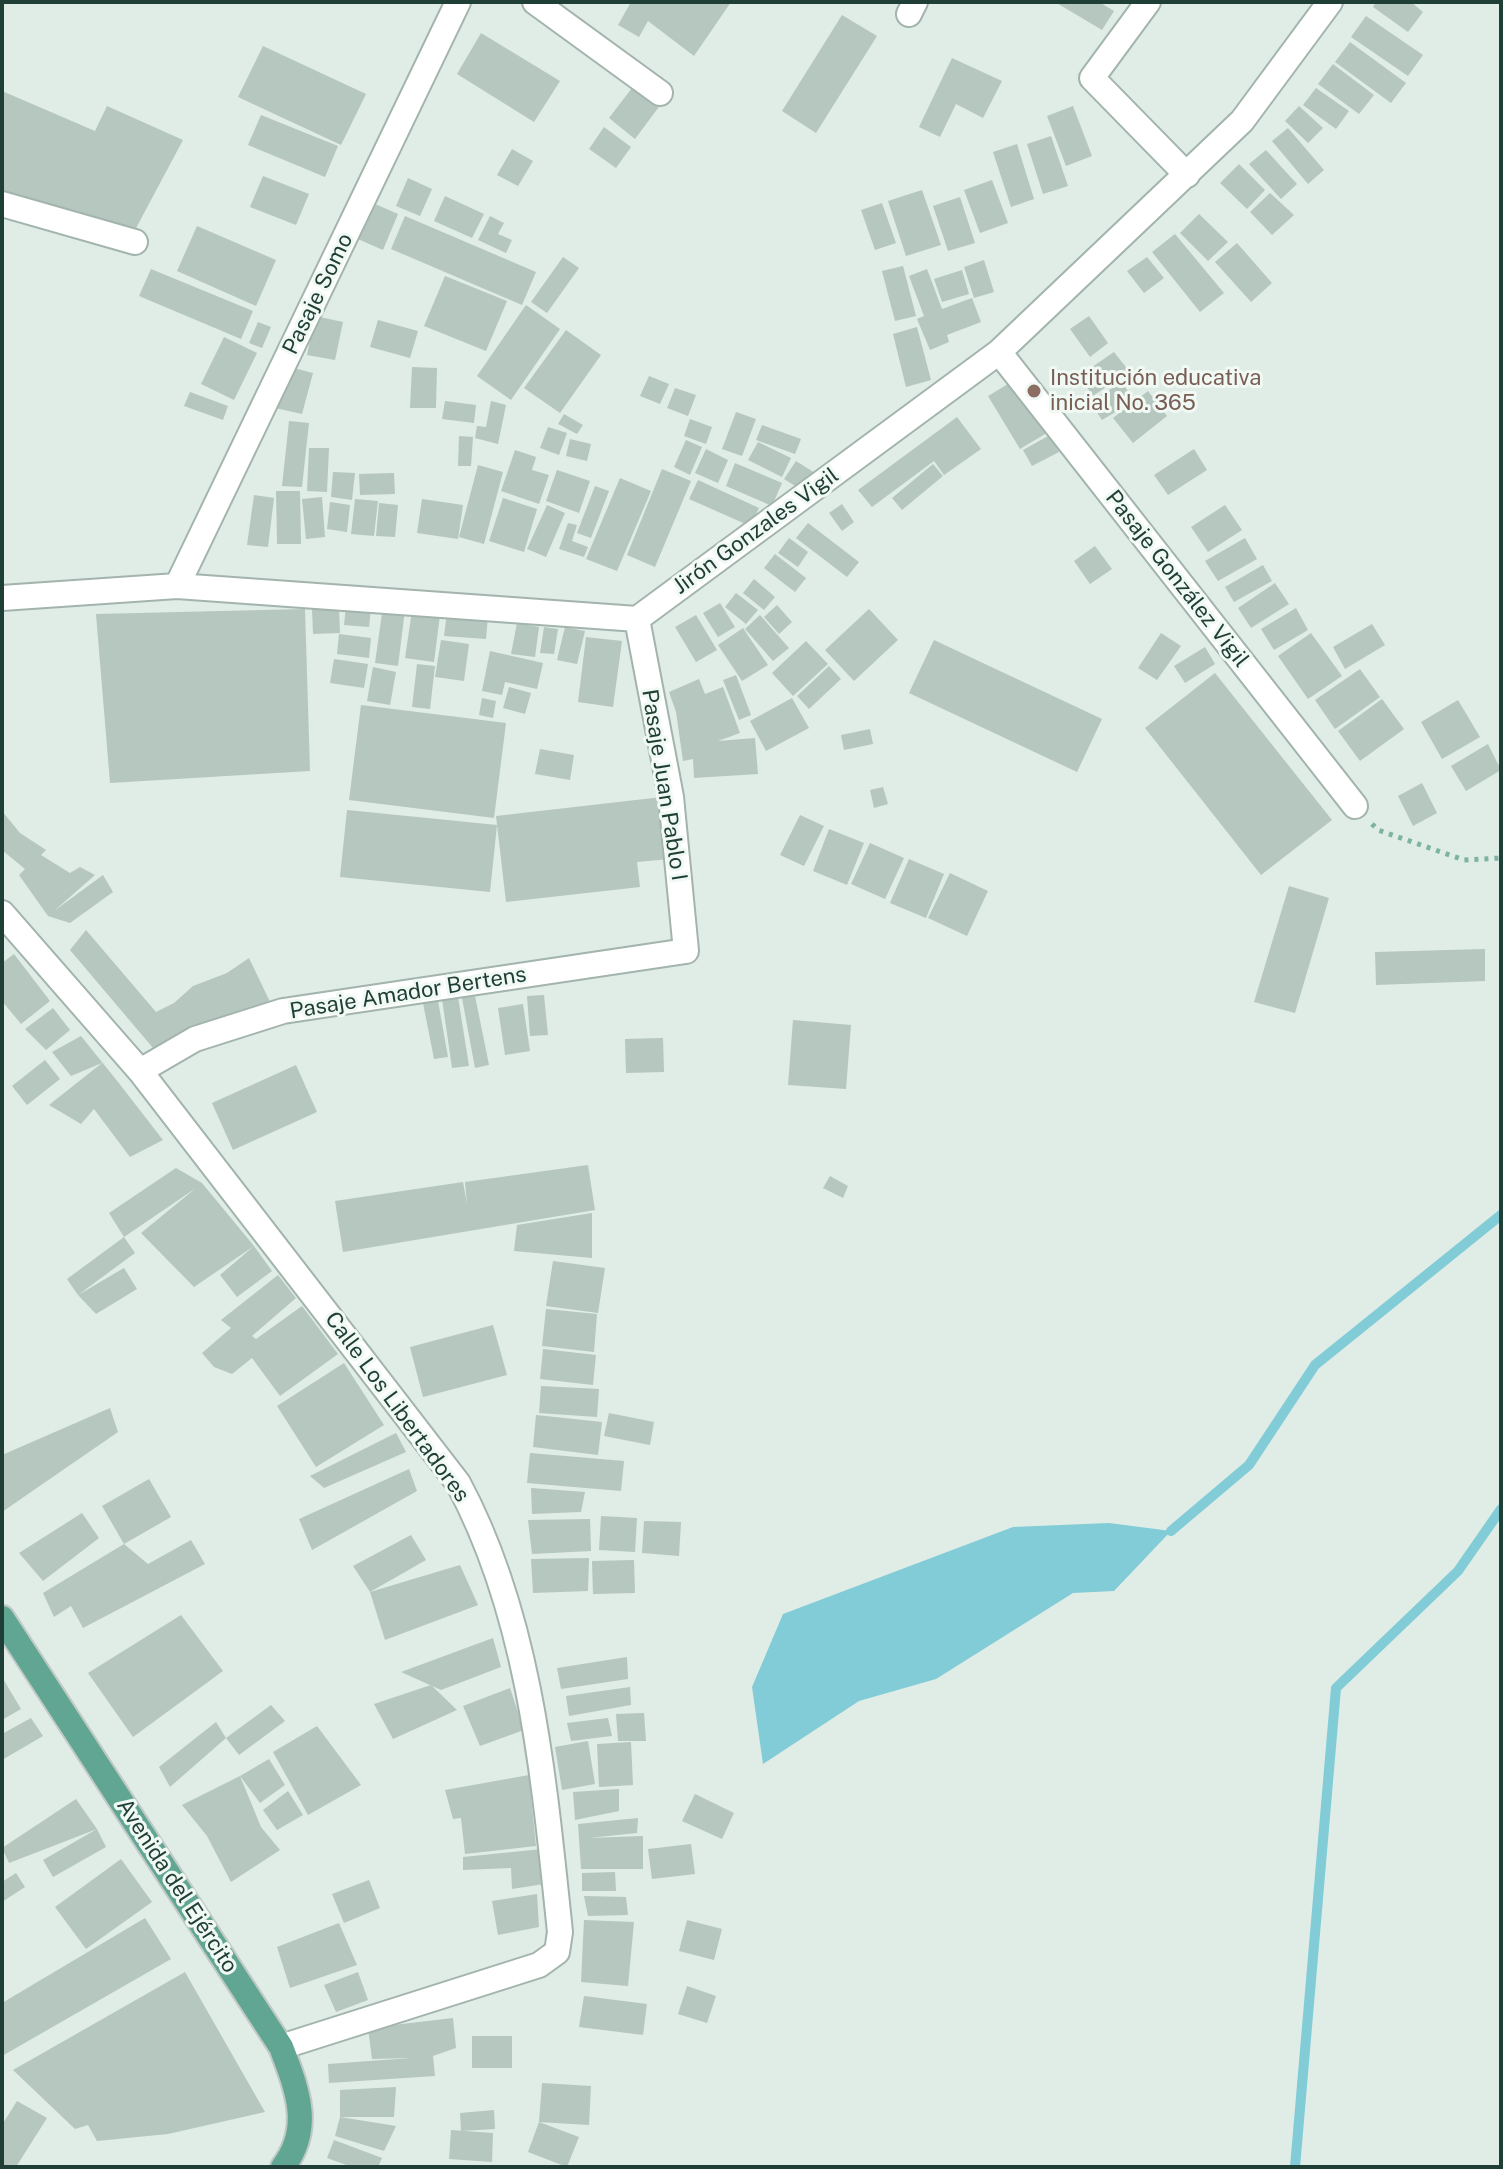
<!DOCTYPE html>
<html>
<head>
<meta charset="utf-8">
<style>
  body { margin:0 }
  #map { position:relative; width:1503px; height:2169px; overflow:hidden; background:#e0ece6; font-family:"Public Sans",sans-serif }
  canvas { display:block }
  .frame { position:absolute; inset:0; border:4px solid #1f3e35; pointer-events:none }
</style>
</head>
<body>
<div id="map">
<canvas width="1503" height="2169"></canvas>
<div class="frame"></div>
</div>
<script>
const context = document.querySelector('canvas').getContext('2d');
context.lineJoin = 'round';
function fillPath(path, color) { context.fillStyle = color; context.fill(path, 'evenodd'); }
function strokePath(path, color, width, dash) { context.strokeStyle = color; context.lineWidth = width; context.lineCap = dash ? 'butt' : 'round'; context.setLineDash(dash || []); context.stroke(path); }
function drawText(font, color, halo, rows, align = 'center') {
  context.font = font + ' "Public Sans",sans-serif'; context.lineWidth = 6; context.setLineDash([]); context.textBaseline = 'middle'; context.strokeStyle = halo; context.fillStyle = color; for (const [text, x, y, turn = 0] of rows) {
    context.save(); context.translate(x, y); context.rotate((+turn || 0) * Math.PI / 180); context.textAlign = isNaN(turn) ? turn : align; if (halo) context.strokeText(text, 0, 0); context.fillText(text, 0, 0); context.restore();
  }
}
fillPath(new Path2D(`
  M1109,1523L1171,1531L1114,1591L1073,1593L936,1679L859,1701L763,1764L752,1687L783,1614L1013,1527Z`), '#82ccd7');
strokePath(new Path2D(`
  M1171,1531L1249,1465L1315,1365L1501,1215
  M1295,2167L1336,1688L1458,1571L1501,1509`), '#82ccd7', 10);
fillPath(new Path2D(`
  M631,2H731L694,56L648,21L639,37L618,25Z
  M1055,2H1099L1114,11L1102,30Z
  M1376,2H1411L1423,12L1408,32L1373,7Z
  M842,15L877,36L816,133L782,111Z
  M1366,16L1423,55L1408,76L1351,37Z
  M481,33L560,81L534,122L457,74Z
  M1350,42L1406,83L1391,103L1335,62Z
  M263,46L366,94L341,145L238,97Z
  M952,58L1002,81L983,118L956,104L940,137L919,127Z
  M1333,64L1374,95L1359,114L1318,84Z
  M635,84L661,104L635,139L609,118Z
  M1316,88L1349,111L1336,129L1303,105Z
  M2,91L95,131L107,106L183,140L135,230L2,198Z
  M1073,106L1092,156L1066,166L1047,116Z
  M1299,106L1323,128L1308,143L1285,121Z
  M261,115L338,146L325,177L248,145Z
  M604,127L631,147L616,168L589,149Z
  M1288,128L1324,170L1308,184L1272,141Z
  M1051,136L1068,186L1043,194L1027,144Z
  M1017,144L1034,199L1011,207L993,152Z
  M512,149L533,161L518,186L497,175Z
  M1266,150L1297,184L1281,199L1249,164Z
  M1239,164L1265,190L1247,209L1220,183Z
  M263,176L309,194L296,225L250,207Z
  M408,178L432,189L420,216L396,206Z
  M992,180L1008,223L980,233L964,190Z
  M922,190L941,245L906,256L888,201Z
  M1270,193L1294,215L1272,235L1250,212Z
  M445,196L484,214L472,238L434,221Z
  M960,197L975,243L948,251L933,206Z
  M366,200L398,214L383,250L351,236Z
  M882,203L896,243L875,250L861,210Z
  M1199,214L1228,242L1208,261L1180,233Z
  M405,216L536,272L522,305L391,249Z
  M490,216L504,223L498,234L512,240L506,253L478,240Z
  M197,226L276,260L256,306L177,271Z
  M1175,234L1224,293L1200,312L1152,252Z
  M1237,243L1272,283L1251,302L1215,262Z
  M563,257L579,268L547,313L531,302Z
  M1147,257L1164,278L1144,293L1127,271Z
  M984,260L994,292L974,298L964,267Z
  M903,266L916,316L895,321L882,271Z
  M151,269L253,311L241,339L139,296Z
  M927,269L942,309L972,298L981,322L947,335L949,342L930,350L917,319L924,316L909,276Z
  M962,270L969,294L942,302L934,279Z
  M445,276L507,301L486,351L424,326Z
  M526,305L560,329L511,400L477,376Z
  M315,316L343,322L335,360L307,355Z
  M1089,316L1108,343L1090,357L1070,329Z
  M378,320L418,331L410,358L370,347Z
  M258,322L271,327L262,348L249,343Z
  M917,327L931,380L906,387L893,334Z
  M566,330L601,355L560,413L524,388Z
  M224,337L257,353L234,400L201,384Z
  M1114,352L1129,371L1093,396L1079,376Z
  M286,366L313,373L302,414L275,408Z
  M412,367L437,368L436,408H410Z
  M649,376L669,384L660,404L640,396Z
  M1018,378L1050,431L1020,449L988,396Z
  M1122,382L1134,401L1102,420L1090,402Z
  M675,388L696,395L688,416L667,408Z
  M1148,391L1167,416L1133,443L1113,418Z
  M190,392L228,406L223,420L184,406Z
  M445,401L476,405L474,423L442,419Z
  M491,401L506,405L498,444L475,438L477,426L486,427Z
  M736,412L756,419L742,456L722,449Z
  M564,414L583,425L577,434L558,424Z
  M957,417L981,449L944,475L934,461L872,507L858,490Z
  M690,419L712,427L706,444L684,436Z
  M289,421L309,423L302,487L282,486Z
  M762,425L801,439L795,454L756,440Z
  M548,427L567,433L559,455L540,448Z
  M1050,435L1059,452L1032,466L1023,450Z
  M459,436L473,437L471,466H458Z
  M570,439L591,444L587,461L566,456Z
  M686,440L702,447L690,475L674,467Z
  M758,442L791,458L782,477L748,460Z
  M309,448H329L327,492L307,491Z
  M706,449L728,460L718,483L695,473Z
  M1194,449L1207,470L1168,495L1154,475Z
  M515,450L536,457L532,470L549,475L539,504L501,491Z
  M796,461L815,473L803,491L784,479Z
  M735,463L782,483L772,506L726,486Z
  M933,464L943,476L902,510L892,498Z
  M478,465L503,472L484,544L459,537Z
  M662,469L691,481L655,567L627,555Z
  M557,470L590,481L579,513L546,501Z
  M333,472L355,473L352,500L331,497Z
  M394,473L395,494L360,495L359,474Z
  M620,478L651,491L617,571L586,559Z
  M698,480L759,508L750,526L689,499Z
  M595,486L609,491L591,538L577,533Z
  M276,491H300L301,544H277Z
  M254,495L274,498L268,547L247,545Z
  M322,497L325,537L306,539L302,499Z
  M503,498L537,509L524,552L489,541Z
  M355,499L378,501L374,536L351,534Z
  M422,499L463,505L458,539L417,533Z
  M330,502L350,505L347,532L327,529Z
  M379,503L398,505L395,537L376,536Z
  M842,504L854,522L842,531L829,513Z
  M547,505L565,513L546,557L527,549Z
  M1225,505L1242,530L1208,552L1191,527Z
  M568,523L577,525L572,541L588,547L584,557L559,549Z
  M808,523L859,562L847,577L796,538Z
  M789,538L808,552L798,567L778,553Z
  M1245,538L1257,559L1218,581L1205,561Z
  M1095,546L1112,569L1090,584L1074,561Z
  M775,554L806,578L795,592L764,568Z
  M1263,565L1272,581L1234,602L1225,587Z
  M754,579L775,597L764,610L743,593Z
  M1275,583L1289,604L1251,628L1238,608Z
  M736,593L758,610L746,624L725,607Z
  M720,603L735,627L718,637L703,613Z
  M777,605L792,622L779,634L764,617Z
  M346,606L371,608L369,627L344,625Z
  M383,606L405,610L398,666L375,663Z
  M339,608L340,633L313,634L312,609Z
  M1296,608L1308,630L1274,650L1261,629Z
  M305,609L310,771L110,783L96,614Z
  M869,609L898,640L854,681L825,650Z
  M412,611L440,615L434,662L405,658Z
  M447,612L488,616L486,639L444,636Z
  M696,615L717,650L696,662L675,627Z
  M760,615L789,648L773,661L745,629Z
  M517,623L539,627L535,657L511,654Z
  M1372,624L1385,645L1345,669L1333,647Z
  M544,627L558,629L554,654L540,653Z
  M565,627L585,631L577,664L557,660Z
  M743,628L768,665L742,681L718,645Z
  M1161,633L1181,646L1157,680L1138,668Z
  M1311,633L1342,676L1308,699L1278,656Z
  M339,634L371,638L369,658L337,654Z
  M586,637L622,641L613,707L578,702Z
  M441,640L469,644L464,681L435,677Z
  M934,640L1102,719L1077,772L909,693Z
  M806,641L828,664L793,696L772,673Z
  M1205,647L1215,664L1185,683L1174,666Z
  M490,651L543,663L537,689L505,682L502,695L482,691Z
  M334,659L368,664L364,688L330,683Z
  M417,664L435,666L430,709L412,707Z
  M829,666L841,679L809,709L797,696Z
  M373,667L396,672L390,705L367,701Z
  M1360,669L1380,697L1335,729L1315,700Z
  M1215,673L1332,820L1261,875L1145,728Z
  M736,675L751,715L739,720L723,680Z
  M699,679L705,694L723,687L740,733L718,741L755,738L758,774L694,778L693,759L683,761L676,712L669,692Z
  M509,687L531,693L525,714L503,708Z
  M482,698L496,701L493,718L479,715Z
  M792,698L809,728L766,751L750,721Z
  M1382,699L1404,729L1360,761L1338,731Z
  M1458,700L1480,737L1442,759L1421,722Z
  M361,705L506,723L494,818L349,800Z
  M870,729L873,744L844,750L841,735Z
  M1488,744L1501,770L1466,791L1451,766Z
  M540,749L574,755L570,780L535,774Z
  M1422,783L1437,813L1413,826L1398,796Z
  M883,787L888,804L874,808L870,790Z
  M662,797L669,859L637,862L640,887L506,902L496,816Z
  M347,810L497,825L490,892L340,877Z
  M2,811L20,833L46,850L41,855L70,873L80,867L95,875L54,911L103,875L113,892L70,923L48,916L19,875L25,869L2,850Z
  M800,815L824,826L804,866L780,855Z
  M829,829L864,843L847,885L813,871Z
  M870,843L904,858L885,899L851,884Z
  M909,859L944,874L926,918L890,903Z
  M950,873L988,891L967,936L928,918Z
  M1289,886L1329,898L1295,1013L1254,1002Z
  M86,930L156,1012L174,1003L193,986L227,973L249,958L272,1006L153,1048L70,950Z
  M1485,949V981L1376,985L1375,952Z
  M14,954L50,1001L21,1024L2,1001V963Z
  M544,995L548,1035L530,1036L527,996Z
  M475,996L489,1065L475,1068L462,998Z
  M458,997L469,1066L452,1068L442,999Z
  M438,1001L448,1057L434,1059L423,1003Z
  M523,1004L530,1051L505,1055L498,1008Z
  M53,1008L70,1030L46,1050L25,1029Z
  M793,1020L851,1025L846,1089L788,1085Z
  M81,1036L118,1082L163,1140L130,1157L94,1109L81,1124L49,1105L102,1063L71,1076L52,1052Z
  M663,1038L664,1072L626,1073L625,1039Z
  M45,1060L60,1079L27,1105L12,1086Z
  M296,1065L317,1112L233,1150L212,1103Z
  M588,1165L595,1210L343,1252L335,1201L463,1182L467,1204L465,1182Z
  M176,1168L202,1183L254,1246L194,1287L141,1233L196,1188L124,1237L135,1253L78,1295L67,1279L124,1237L109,1213Z
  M830,1176L848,1186L843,1198L823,1188Z
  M592,1213V1258L514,1251L517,1225Z
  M254,1246L272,1271L237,1297L220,1275Z
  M553,1261L605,1268L598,1313L546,1306Z
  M124,1268L137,1289L96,1314L78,1295Z
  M278,1275L296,1298L252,1336L256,1339L302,1306L338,1354L280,1396L252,1358L232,1374L214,1367L202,1353L231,1328L221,1320Z
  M546,1309L597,1314L594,1352L542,1346Z
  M493,1325L507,1375L423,1397L410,1347Z
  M543,1349L596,1355L593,1385L540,1379Z
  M344,1363L384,1425L316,1467L277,1406Z
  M541,1386L599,1389L597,1417L539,1413Z
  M110,1408L118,1432L2,1512V1455Z
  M609,1413L654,1422L650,1445L604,1436Z
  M536,1415L602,1422L598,1455L533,1447Z
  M396,1433L406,1452L324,1488L310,1476Z
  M530,1453L624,1461L621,1491L527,1483Z
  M409,1469L417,1491L312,1550L299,1519Z
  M149,1479L171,1517L124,1544L102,1506Z
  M531,1488L585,1492L581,1512L532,1514Z
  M82,1513L99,1538L43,1581L19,1553Z
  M601,1516L637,1518L635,1552L599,1550Z
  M590,1519L591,1551L532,1554L528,1520Z
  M644,1521L681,1522L679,1556L642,1553Z
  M411,1535L426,1560L370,1592L460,1565L478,1605L385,1640L370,1592L353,1566Z
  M191,1540L205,1564L83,1628L71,1606L54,1617L43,1593L124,1544L148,1564Z
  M589,1558L588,1591L533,1593L531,1559Z
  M634,1560L635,1593L593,1594L592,1561Z
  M181,1615L223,1671L133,1737L88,1673Z
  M493,1638L501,1667L441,1690L401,1672Z
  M627,1657L628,1679L561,1689L557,1668Z
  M2,1677L21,1709L2,1720Z
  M431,1685L457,1710L393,1739L374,1704Z
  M630,1687L631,1705L569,1716L566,1696Z
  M510,1688L524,1730L480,1746L463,1706Z
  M271,1705L285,1721L239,1755L226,1738L170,1787L159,1767L216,1722L226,1738Z
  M644,1713L646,1741H618L616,1714Z
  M31,1718L43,1736L2,1760V1734Z
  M608,1718L612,1736L571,1741L567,1723Z
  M317,1726L361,1785L308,1815L273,1752Z
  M588,1741L595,1784L562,1790L555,1747Z
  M631,1742L633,1785L599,1787L597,1744Z
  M269,1759L285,1785L260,1803L240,1776Z
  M529,1775L536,1846L465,1854L461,1818L453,1819L445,1790Z
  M240,1776L261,1827L280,1850L231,1882L207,1836L182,1805Z
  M619,1789V1811L575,1820L573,1792Z
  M288,1791L303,1815L277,1830L263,1810Z
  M695,1794L734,1813L722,1839L682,1821Z
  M76,1799L97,1829L9,1863L2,1848Z
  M638,1818L637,1833L589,1838L643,1836V1869H581L578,1824Z
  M97,1829L106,1847L53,1877L43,1860Z
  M691,1844L695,1874L652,1879L648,1849Z
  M542,1849L544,1884L512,1889L511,1868L463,1870V1857Z
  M121,1859L152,1902L86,1949L55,1907Z
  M615,1872L616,1891H582V1873Z
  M16,1873L25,1887L2,1902V1882Z
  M369,1880L380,1908L344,1923L332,1894Z
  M537,1894L539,1927L498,1935L492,1901Z
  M584,1896L626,1897L628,1915L588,1916Z
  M145,1918L171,1959L2,2056V2003Z
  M584,1920L634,1922L628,1986L581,1982Z
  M687,1920L722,1929L714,1960L679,1951Z
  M339,1923L357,1965L290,1988L277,1947Z
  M185,1972L265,2112L168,2134L97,2141L88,2125L75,2129L13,2070Z
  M358,1972L368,2000L336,2012L324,1985Z
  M687,1986L716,1996L707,2023L678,2014Z
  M584,1996L647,2004L643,2035L579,2027Z
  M453,2018L456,2048L433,2056L435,2076L329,2083L328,2064L411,2058L372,2059L368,2028Z
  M472,2036H512V2068H472Z
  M542,2083L591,2086L589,2125L539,2122Z
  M396,2087L394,2117H340L396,2126L384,2151L335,2136L340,2117V2090Z
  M17,2101L47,2118L16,2167H2V2125Z
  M494,2110L495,2129L461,2131L460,2113Z
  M539,2122L579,2137L567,2167L528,2152Z
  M451,2130L493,2133L492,2162L449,2159Z
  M334,2140L382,2158L378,2167H352L327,2158Z`), '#b5c7bf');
const minor = new Path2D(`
  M535,2L660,93
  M1148,2L1092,78L1187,175
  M909,14L915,2
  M2,204L135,242
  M999,352L1355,806
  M177,586L458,2
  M2,598L177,586L637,619L999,352L1242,121L1330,2
  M2,913L140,1071L458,1483C531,1619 544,1781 560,1932L557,1952L539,1965L281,2047
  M140,1071L195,1039L283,1011L686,951L671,797L637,619`);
const major = new Path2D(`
  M2,1618L281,2047C297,2089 313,2128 283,2167`);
strokePath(minor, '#a2b4ad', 28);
strokePath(major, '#c0c9c6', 28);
strokePath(new Path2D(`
  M1372,824L1378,830L1464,860L1501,858`), '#7db3a1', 5, [4, 6]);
strokePath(minor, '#fff', 24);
strokePath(major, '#60a692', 24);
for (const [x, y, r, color] of [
  [1034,391,8,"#8d6e63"]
]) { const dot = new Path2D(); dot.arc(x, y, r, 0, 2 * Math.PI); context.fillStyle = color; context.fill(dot); strokePath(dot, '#f1f9f4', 3); }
drawText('22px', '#1f3e35', '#f1f9f4', [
  ["Pasaje Somo",318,294,-64],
  ["Jirón Gonzales Vigil",756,531,-36],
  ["Pasaje González Vigil",1177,579,52],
  ["Pasaje Juan Pablo I",664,785,81],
  ["Pasaje Amador Bertens",408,993,-9],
  ["Calle Los Libertadores",397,1407,54],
  ["Avenida del Ejército",177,1886,57]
]);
drawText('22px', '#785e54', '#f1f9f4', [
  ["Institución educativa",1050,378],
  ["inicial No. 365",1050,403]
], 'left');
</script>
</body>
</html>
